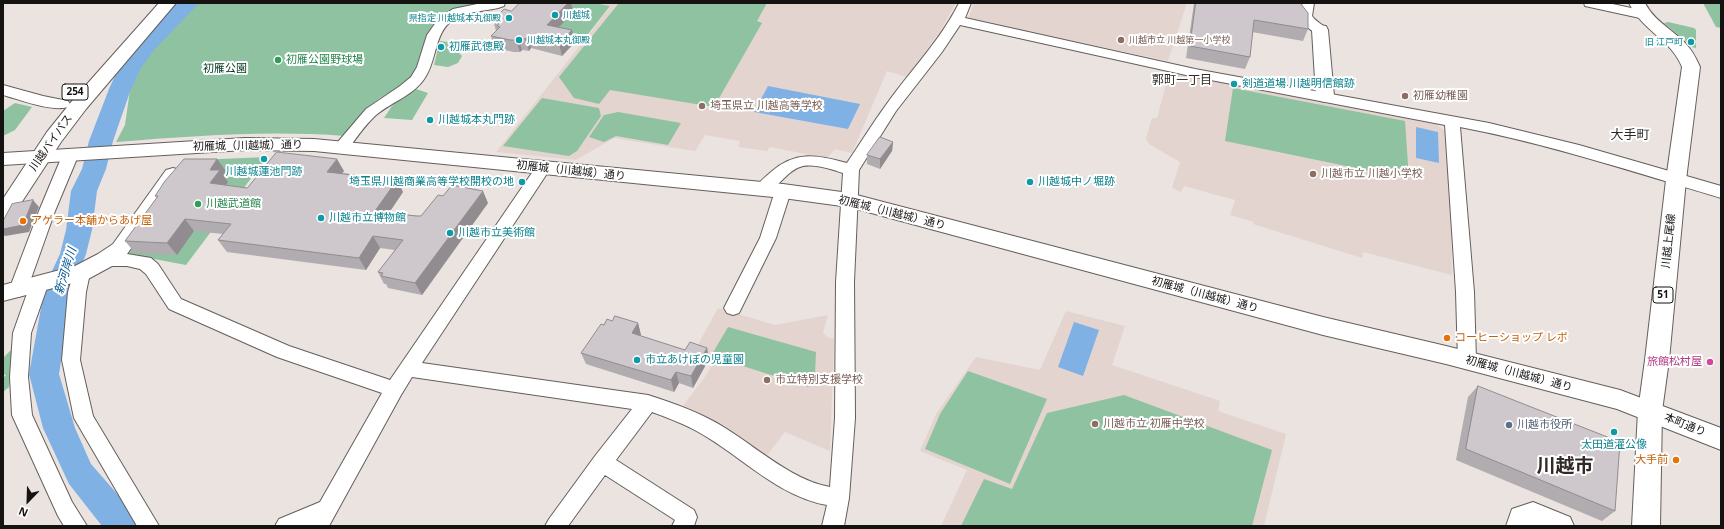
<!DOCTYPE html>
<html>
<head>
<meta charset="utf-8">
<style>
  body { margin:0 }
  #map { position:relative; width:1724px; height:529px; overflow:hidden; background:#eae3e0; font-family:"Noto Sans",sans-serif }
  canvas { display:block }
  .frame { position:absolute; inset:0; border:4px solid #151312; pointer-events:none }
  .north { position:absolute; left:8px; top:481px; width:40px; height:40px; -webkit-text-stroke:3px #fff; paint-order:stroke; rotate:203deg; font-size:11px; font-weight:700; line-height:16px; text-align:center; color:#151312 }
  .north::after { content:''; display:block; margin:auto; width:14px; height:18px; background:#151312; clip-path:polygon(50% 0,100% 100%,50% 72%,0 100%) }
</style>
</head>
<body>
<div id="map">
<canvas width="1724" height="529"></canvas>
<div class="frame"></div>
<div class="north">N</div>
</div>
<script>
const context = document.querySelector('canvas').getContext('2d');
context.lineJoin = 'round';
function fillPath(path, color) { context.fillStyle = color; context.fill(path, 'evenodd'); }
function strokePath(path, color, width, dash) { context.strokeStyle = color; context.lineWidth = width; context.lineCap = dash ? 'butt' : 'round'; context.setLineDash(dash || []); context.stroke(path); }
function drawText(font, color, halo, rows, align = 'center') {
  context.font = font + ' "Noto Sans","Noto Sans JP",sans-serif'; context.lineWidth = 4; context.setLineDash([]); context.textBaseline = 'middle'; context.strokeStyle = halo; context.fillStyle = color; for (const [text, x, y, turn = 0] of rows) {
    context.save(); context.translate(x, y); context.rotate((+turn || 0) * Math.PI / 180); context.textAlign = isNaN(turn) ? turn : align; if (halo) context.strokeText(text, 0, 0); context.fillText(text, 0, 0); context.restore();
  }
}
fillPath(new Path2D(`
  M596,3H956L941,30L907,77L887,71L852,153L835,149L827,158L770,147L767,151L738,147L740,141L705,135L695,151L614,138L576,160L496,152L611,6Z
  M974,3H1187L1168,61L968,19Z
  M1169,73L1433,121L1449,135L1452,275L1363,252L1362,258L1253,224L1254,222L1230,215L1235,200L1184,186L1181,192L1172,188L1180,162L1149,144L1146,139L1152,118H1157Z
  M718,308L775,325L828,315L823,332L827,337L834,339L830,451L785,432L765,458L679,411L705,377L714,361L694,352Z
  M1066,311L1125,326L1112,365L1220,401L1218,411L1286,434L1264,526H941L967,470L920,451L936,414L976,357L1040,370Z`), '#e4d4cf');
fillPath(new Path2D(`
  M198,3H490L471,5L458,10L433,25L428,35L420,62L415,73L408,82L380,98L364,110L345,136C269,130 193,136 116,142L125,125L130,90L142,58L159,38L173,27Z
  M525,3H594L610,6L581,43L551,36L560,26L548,23L556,15L573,19L578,14Z
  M619,3H767L757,21L762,23L714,107L610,90L599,104L574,98L559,77Z
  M1703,3H1721V28L1716,27Z
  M1668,22L1694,28L1696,30V48L1692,47L1664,23Z
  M440,41L456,43L457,51L462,56L458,63L448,67L434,65Z
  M416,87V89L428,93L412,120L384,118L392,106Z
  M1233,88L1405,121L1409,179L1225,141Z
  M542,98L599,108L601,116L577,151L569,156L503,146Z
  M15,103L32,107L15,130L3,136V111Z
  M618,112L681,123L668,145L616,136L604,142L589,137L604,115Z
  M267,157L186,265L128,254L197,160Z
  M728,327L816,352L815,375L809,387L711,356Z
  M14,349L9,387L3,392V378L6,375L3,374V358L11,350Z
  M968,371L1047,399L1010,484L925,449L940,414Z
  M1124,395L1272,450L1252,526H961L984,479L1012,489L1047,413Z`), '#8ec2a0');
fillPath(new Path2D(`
  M768,86L860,104L848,129L754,112Z
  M1416,127L1438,132L1439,163L1416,158Z
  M1074,322L1099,330L1083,376L1058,367Z`), '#7fb1e4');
fillPath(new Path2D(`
  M177,3H199L154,50L141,68L131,89L113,141L106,169L97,191L92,230L86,254L73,286L59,374L75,428L91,464L126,504L137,526H102L69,484L43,428L29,374L45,286L60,254L66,230L71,191L82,169L89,141L109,89L119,67L138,40Z`), '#7fb1e4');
const minor = new Path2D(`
  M482,3H505L504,6L498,8C481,12 463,11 449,23C435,36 436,60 426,76C415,95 393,101 376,115C365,125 356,138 347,151L342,152L337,151L334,147L337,143L366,109L400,86L411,77L417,67L427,35L439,18L453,9Z
  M959,3H971L965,18L1195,69L1489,123L1579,145L1721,186V198C1634,172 1549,144 1460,127L1474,292L1476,361L1474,366L1467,369L1460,366L1458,361L1456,292L1445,125L1195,77L960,25L942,52L896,111L859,170L854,282L855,418L849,498L844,526H822L827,505C779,497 741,456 700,433C685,424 668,418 652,412L616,460L694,510L697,517L694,526H672L675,520L605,475L568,526H545L549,519L595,456L632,409L412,377L401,395L329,526H275L279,519L320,502L382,393L277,357L169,309L146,274L140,269L127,266H105L99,264L97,260L99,256L105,254H127L151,258L158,264L181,299L289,346L390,380L538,164L543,163L548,164L551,168L548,172L422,363L648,395C670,402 693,410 713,421C749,440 789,480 830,487L835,418L836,282L843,173C830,169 816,164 803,166C784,170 773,199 756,194L754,190C758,183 765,177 771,172C796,150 818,155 847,163C860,144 872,124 886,105C910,71 940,41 959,3Z
  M1302,3H1314L1312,16C1316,22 1323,24 1327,30L1325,33C1313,36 1305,25 1298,16Z
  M1584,3H1608L1645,11L1647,14L1645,17L1640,18L1585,6Z
  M3,85L43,96L68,101L70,104L68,107C51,112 21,100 3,95Z
  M70,151L75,152L78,156L55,211L27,290L24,295L18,297L12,295L9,290L39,211L62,156L65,152Z
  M783,185L789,187L791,191L776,238L739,313L733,315L727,313L724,308L760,238L775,191L777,187Z
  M81,266L87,268L90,273L86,292L80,360L93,416L159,526H137L74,418L62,360L68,292L75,268Z
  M39,278L45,280L48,285L31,333L28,377L32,415L72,502L87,526H64L58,516L12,415L10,377L13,333L30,285L33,280Z`);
const tertiary = new Path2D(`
  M1320,25L1326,26L1328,30L1334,96L1331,100L1325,102L1319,100L1316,96L1312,30L1314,26Z
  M245,138L314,139L783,184L849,193L1323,317L1446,346L1620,390L1721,428V450L1617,409L1446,364L1323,335L849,207L783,198L314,151L245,150L3,165V153Z
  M173,168L180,170L183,175L127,254L112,266L88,279L3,301V285L75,266L98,254L113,244L166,170Z
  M1533,502L1570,517L1574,526H1506L1512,509Z`);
const primary = new Path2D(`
  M1629,3H1645C1654,21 1672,29 1685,43C1692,50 1696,58 1700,67L1686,180L1669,360L1662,411L1660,526H1632L1638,411L1645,360L1666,180L1682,67C1671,39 1643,32 1629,3Z`);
const trunk = new Path2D(`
  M159,3H176L86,109L61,142L10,220L3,223V199L47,132L72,101Z`);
strokePath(minor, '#655f5c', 2);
strokePath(tertiary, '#655f5c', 2);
strokePath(primary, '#655f5c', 2);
strokePath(trunk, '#655f5c', 2);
fillPath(minor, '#fff');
fillPath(tertiary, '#fff');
fillPath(primary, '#fff');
fillPath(trunk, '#fff');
fillPath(new Path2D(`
  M1194,3H1302L1308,29L1303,41L1252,32L1250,57L1245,69L1186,58Z
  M573,10L572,12V14L559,27L572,30L575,42L562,56L531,48L529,51L522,50L520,52H514L495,48L491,36L496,31L493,20L511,11Z
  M893,142L892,151L880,169L867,164V155Z
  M217,159L226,171L223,175L228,182L226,185L247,188L344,171L342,173L397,180L403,192L389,213L421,216L488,203L422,295L388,288L386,284H384L378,272L395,250L380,248L366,270L227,252L218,240L223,234L194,231L177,255L135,253L125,241L157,198L155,196Z
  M612,321L638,323L641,335V336L685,350L707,348L709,359L693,388L679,383L674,392L586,364L581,353L604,325Z
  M1478,386L1615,511L1602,521L1456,460L1468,397Z`), '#b1acaf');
fillPath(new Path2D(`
  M568,3H571L573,10L572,12V14L550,36L547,25Z
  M572,30L575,42L562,56L559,44Z
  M528,36L531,48L529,51L525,39Z
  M518,38L522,50L520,52L516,40Z
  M893,142L892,151L880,169V159Z
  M217,159L226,171L223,175L228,182L219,195L210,183V170Z
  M337,159L344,171L334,184L327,172Z
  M397,180L403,192L382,223L375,211Z
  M483,191L488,203L422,295L415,283Z
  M33,200L39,207L29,232L5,236L3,234V229Z
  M185,219L194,231L177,255L167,243Z
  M373,236L380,248L366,270L359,258Z
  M638,323L641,335L635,345L632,333Z
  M707,348L709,359L693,388L691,376Z
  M676,372L679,383L674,392L671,380Z`), '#908c8f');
const building = new Path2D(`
  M520,3H568L547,25L572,30L559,44L528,36L525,39L518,38L516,40H510L491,36L500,27L497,26L500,22L493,20L504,9L511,11Z
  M1196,3H1302L1301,4L1308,13V29L1254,20L1250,57L1190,46Z
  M880,137L893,142L880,159L867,155Z
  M277,152L337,159L327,172L397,180L375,211L416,216H421L438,195L443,196L452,185L483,191L415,283L381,276L383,273L378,272L403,240L373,236L359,258L218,240L231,224L185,219L167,243L125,241L158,196H155L165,181L184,159H217L210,170H220L210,183L247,188Z
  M33,200L23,225L3,229V221L12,204Z
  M615,316L638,323L632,333L685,350L690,342L707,348L691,376L676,372L671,380L581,353L601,324L604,325L607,319L612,321Z
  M1478,386L1620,442L1615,511L1466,449Z`);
fillPath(building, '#cec8cc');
strokePath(building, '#908c8f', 1);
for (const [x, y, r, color] of [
  [555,15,4,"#0f9aa8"],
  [509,18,4,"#0f9aa8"],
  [519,40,4,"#0f9aa8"],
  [1121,40,4,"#8d6e63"],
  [1691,42,4,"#0f9aa8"],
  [441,47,4,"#0f9aa8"],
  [278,60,4,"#2e9e5b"],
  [1234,84,4,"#0f9aa8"],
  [1405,96,4,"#8d6e63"],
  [702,106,4,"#8d6e63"],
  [430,120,4,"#0f9aa8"],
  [264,159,4,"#0f9aa8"],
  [1313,174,4,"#8d6e63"],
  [522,182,4,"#0f9aa8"],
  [1030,182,4,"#0f9aa8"],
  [198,204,4,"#2e9e5b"],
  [321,218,4,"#0f9aa8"],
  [23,221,4,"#e8710a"],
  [450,233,4,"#0f9aa8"],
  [1447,338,4,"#e8710a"],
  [637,360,4,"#0f9aa8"],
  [1710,362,4,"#d1479c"],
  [767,380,4,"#8d6e63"],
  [1095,424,4,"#8d6e63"],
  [1509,425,4,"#5c6f8a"],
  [1614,432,4,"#0f9aa8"],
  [1676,460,4,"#e8710a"]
]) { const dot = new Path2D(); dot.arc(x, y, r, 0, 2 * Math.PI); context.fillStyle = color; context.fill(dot); strokePath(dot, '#fff', 1.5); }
drawText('9px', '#0d838f', '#fff', [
  ["川越城",563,15],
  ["県指定 川越城本丸御殿",501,18,"right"],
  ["川越城本丸御殿",527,40],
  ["旧 江戸町",1683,42,"right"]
], 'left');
drawText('9px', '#785e54', '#fff', [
  ["川越市立 川越第一小学校",1129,40]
], 'left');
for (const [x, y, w] of [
  [75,92,26],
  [1663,295,20]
]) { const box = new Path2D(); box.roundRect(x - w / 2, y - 8, w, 16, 3); context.fillStyle = '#fff'; context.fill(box); strokePath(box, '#151312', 1); }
drawText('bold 10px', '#151312', null, [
  ["254",75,92],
  ["51",1663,295]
]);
drawText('11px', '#0d838f', '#fff', [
  ["初雁武徳殿",449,47],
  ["剣道道場 川越明信館跡",1242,84],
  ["川越城本丸門跡",438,120],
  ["川越城蓮池門跡",264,172,"center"],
  ["埼玉県川越商業高等学校開校の地",514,182,"right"],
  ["川越城中ノ堀跡",1038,182],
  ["川越市立博物館",329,218],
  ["川越市立美術館",458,233],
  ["市立あけぼの児童園",645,360],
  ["太田道灌公像",1614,445,"center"]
], 'left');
drawText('11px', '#27864d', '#fff', [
  ["初雁公園野球場",286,60],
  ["川越武道館",206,204]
], 'left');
drawText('11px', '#00351b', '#fff', [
  ["初雁公園",225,69]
]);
drawText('11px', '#785e54', '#fff', [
  ["初雁幼稚園",1413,96],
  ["埼玉県立 川越高等学校",710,106],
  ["川越市立 川越小学校",1321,174],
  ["市立特別支援学校",775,380],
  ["川越市立 初雁中学校",1103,424]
], 'left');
drawText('11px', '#151312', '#fff', [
  ["川越バイパス",51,143,-55],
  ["初雁城（川越城）通り",248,146,-1],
  ["初雁城（川越城）通り",571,171,6],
  ["初雁城（川越城）通り",892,213,14],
  ["川越上尾線",1669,241,-84],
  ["初雁城（川越城）通り",1205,295,15],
  ["初雁城（川越城）通り",1519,374,15],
  ["本町通り",1685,425,22]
]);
drawText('11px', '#c56008', '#fff', [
  ["アゲラー本舗からあげ屋",31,221],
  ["コーヒーショップ レポ",1455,338],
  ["大手前",1668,460,"right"]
], 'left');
drawText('11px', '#b23c85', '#fff', [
  ["旅館松村屋",1702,362]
], 'right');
drawText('11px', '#4e5e75', '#fff', [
  ["川越市役所",1517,425]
], 'left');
drawText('12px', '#2f2a28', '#fff', [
  ["郭町一丁目",1182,81]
]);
drawText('italic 12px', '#045694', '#fff', [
  ["新河岸川",66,271,-73]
]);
drawText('13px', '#2f2a28', '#fff', [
  ["大手町",1630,135]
]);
drawText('bold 19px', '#2f2a28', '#fff', [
  ["川越市",1565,467]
]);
</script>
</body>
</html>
